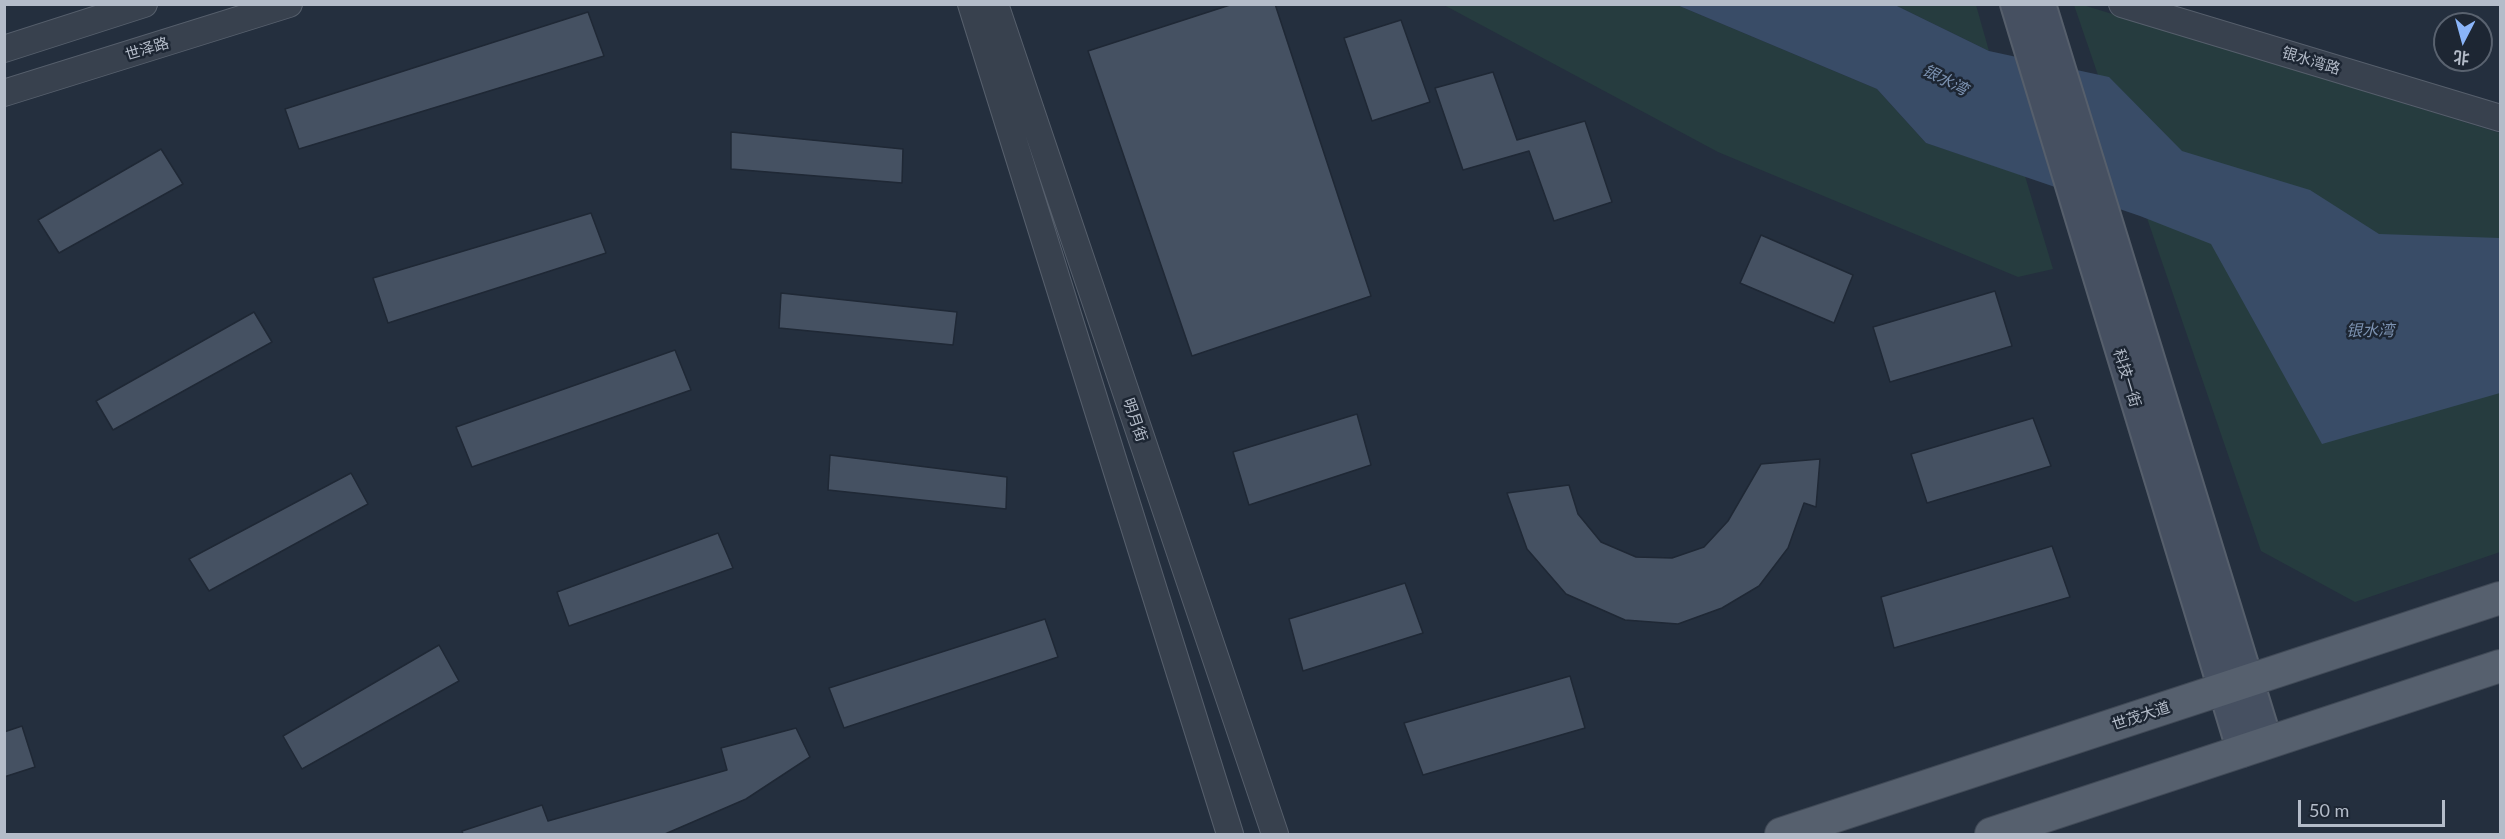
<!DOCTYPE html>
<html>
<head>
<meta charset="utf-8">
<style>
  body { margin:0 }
  #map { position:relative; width:2505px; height:839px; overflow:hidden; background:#242f3e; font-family:Lato,"Noto Sans SC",sans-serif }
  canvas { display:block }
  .frame { position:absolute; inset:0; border:6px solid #b4bcc9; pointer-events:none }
  .north { position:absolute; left:2433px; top:12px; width:60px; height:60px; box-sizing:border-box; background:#1d2633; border:2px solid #59626f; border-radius:50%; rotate:186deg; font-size:16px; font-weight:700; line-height:24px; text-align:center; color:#b4bcc9 }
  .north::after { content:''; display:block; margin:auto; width:21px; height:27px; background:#8ab4f8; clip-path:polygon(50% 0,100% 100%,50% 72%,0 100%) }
  .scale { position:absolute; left:2298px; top:800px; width:147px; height:27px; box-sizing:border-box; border:3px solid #b4bcc9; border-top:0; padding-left:8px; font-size:18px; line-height:21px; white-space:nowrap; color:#b4bcc9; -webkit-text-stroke:4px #1d2633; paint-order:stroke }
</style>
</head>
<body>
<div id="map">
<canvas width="2505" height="839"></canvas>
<div class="frame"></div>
<div class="north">北</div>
<div class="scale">50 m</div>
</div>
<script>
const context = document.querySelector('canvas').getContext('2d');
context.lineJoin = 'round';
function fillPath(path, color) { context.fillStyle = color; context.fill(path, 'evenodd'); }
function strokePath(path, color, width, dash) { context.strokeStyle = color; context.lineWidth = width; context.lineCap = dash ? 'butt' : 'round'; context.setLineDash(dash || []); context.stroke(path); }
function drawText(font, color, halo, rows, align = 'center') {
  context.font = font + ' Lato,"Noto Sans SC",sans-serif'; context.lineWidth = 5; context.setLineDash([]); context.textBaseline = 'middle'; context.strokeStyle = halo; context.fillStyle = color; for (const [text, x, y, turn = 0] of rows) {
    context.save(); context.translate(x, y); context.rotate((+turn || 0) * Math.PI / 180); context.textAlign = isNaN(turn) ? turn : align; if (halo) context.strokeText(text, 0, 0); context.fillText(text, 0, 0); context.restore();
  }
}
fillPath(new Path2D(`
  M1444,5H1677L1877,89L1926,143L2025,176L2053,269L2018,277L1718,152Z
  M1895,5H1976L1989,51Z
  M2074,5H2083L2500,133V552L2355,602L2261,551Z`), '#263c3f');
fillPath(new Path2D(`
  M1677,5H1895L1989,51L2109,77L2182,151L2310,190L2379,234L2500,238V393L2322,444L2211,244L2140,216L1926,143L1877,89Z`), '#394c67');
const building = new Path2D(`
  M1233,4H1275L1371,296L1192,356L1088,51Z
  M588,12L604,56L299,149L285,109Z
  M1401,20L1430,102L1372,121L1344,38Z
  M1493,72L1517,140L1585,121L1612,202L1554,221L1529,151L1463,170L1435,88Z
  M731,132L903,149L902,183L731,169Z
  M161,149L183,184L59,253L38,220Z
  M591,213L606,253L388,323L373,278Z
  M1761,235L1853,275L1834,323L1740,283Z
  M1995,291L2012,346L1890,382L1873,327Z
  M781,293L957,312L953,345L779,328Z
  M254,312L272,342L113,430L96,401Z
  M675,350L691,390L472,467L456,427Z
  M1357,414L1371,465L1249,505L1233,452Z
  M2033,418L2051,466L1927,503L1911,454Z
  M830,455L1007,477L1006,509L828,490Z
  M1820,459L1816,507L1804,503L1788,548L1759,586L1722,608L1678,624L1625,620L1566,594L1527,549L1507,493L1569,485L1578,514L1601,542L1636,557L1672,558L1704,547L1728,521L1761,464Z
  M351,473L368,504L209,591L189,559Z
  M718,533L733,568L569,626L557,592Z
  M2052,546L2070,597L1894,648L1881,597Z
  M1405,583L1423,633L1303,671L1289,619Z
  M1045,619L1058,657L844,728L829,688Z
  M439,645L459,681L302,769L283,736Z
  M1570,676L1585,728L1423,775L1404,723Z
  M22,726L35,767L4,777V732Z
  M796,728L810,757L746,799L665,834H463L462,831L542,805L548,821L727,770L721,748Z`);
fillPath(building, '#455162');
strokePath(building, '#1f2835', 1.5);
const tertiary = new Path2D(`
  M971,4L1230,834
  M995,4L1275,834
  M2122,4L2500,118
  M4,49L144,4
  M4,93L289,4`);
const secondary = new Path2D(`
  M2015,4L2242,752
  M2041,4L2268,743`);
const primary = new Path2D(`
  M1781,834L2500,598
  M1991,834L2500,666`);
strokePath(tertiary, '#565f6c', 28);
strokePath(secondary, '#565f6c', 32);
strokePath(primary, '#414a57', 34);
strokePath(tertiary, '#38414e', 26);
strokePath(secondary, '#465061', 28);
strokePath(primary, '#56606e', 32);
drawText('15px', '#b4bcc9', '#1d2633', [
  ["世泽路",147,49,-17],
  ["银水湾路",2311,61,17],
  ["科技一街",2127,378,73],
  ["明月街",1135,420,71],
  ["世茂大道",2141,716,-18]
]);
drawText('italic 16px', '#7c92b1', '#1d2633', [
  ["银水湾",1945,80,27],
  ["银水湾",2370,331]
]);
</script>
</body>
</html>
